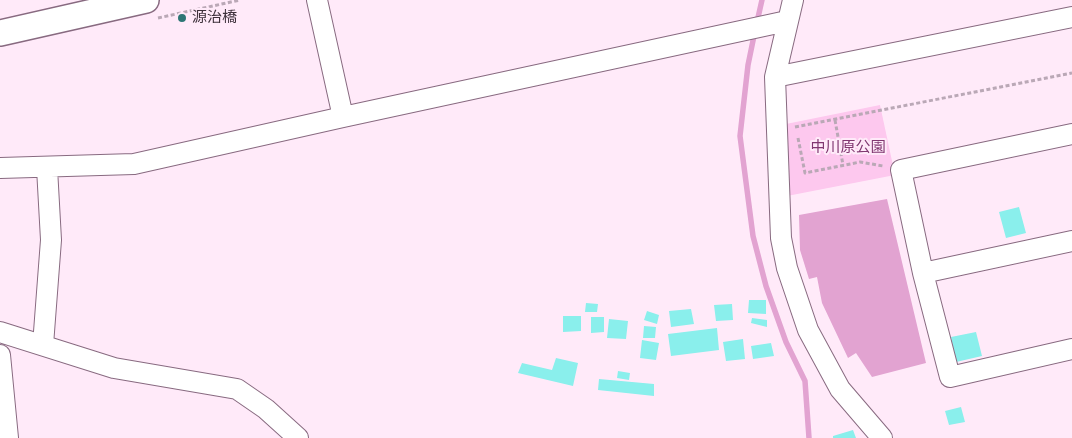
<!DOCTYPE html>
<html>
<head>
<meta charset="utf-8">
<style>
  body { margin:0 }
  canvas { display:block; background:#ffeaf9 }
</style>
</head>
<body>
<canvas width="1072" height="438"></canvas>
<script>
const context = document.querySelector('canvas').getContext('2d');
context.lineJoin = 'round';
function fillPath(path, color) { context.fillStyle = color; context.fill(path, 'evenodd'); }
function strokePath(path, color, width, dash) { context.strokeStyle = color; context.lineWidth = width; context.lineCap = dash ? 'butt' : 'round'; context.setLineDash(dash || []); context.stroke(path); }
function drawText(font, color, halo, rows, align = 'center') {
  context.font = font + ' "Roboto Condensed","Noto Sans JP",sans-serif'; context.lineWidth = 4; context.setLineDash([]); context.textBaseline = 'middle'; context.strokeStyle = halo; context.fillStyle = color; for (const [text, x, y, turn = 0] of rows) {
    context.save(); context.translate(x, y); context.rotate((+turn || 0) * Math.PI / 180); context.textAlign = isNaN(turn) ? turn : align; if (halo) context.strokeText(text, 0, 0); context.fillText(text, 0, 0); context.restore();
  }
}
fillPath(new Path2D(`
  M880,105L895,175L787,196L786,124Z`), '#fdc8ee');
fillPath(new Path2D(`
  M887,199L926,363L872,377L856,353L848,358L822,303L817,277L809,279L800,250L799,215Z`), '#e2a3d1');
strokePath(new Path2D(`
  M757,22L762,0
  M755,31L748,65L740,136L753,236L766,286L786,342L805,381L809,438`), '#e2a3d1', 5.5);
fillPath(new Path2D(`
  M1019,207L1026,233L1006,238L999,212Z
  M749,300H766V314L748,313Z
  M586,303L598,304L597,312H585Z
  M732,304L733,320L716,321L714,305Z
  M691,309L694,324L671,327L669,311Z
  M647,311L659,315L657,324L644,320Z
  M563,316H581V331L563,332Z
  M591,317H604V332L591,333Z
  M752,318L767,320V327L751,323Z
  M609,319L628,321L626,339L607,338Z
  M644,326L656,327L655,338H643Z
  M717,328L719,350L671,356L668,334Z
  M976,332L982,356L956,362L951,337Z
  M743,339L745,359L726,361L723,342Z
  M642,340L659,343L656,360L640,358Z
  M771,343L774,356L753,359L751,346Z
  M556,358L578,363L573,386L518,373L522,363L552,370Z
  M618,371L630,373L629,380L617,378Z
  M599,379L654,384V396L598,390Z
  M961,407L965,422L949,425L945,411Z
  M853,430L856,438H833V436Z`), '#8aefec');
const minor = new Path2D(`
  M317,0L343,117
  M793,0L775,77L781,238L787,268L808,330L840,389L882,438
  M775,77L1072,17
  M1072,134L901,170L923,273L950,377L1072,349
  M0,168L134,164L343,117L787,21
  M923,273L1072,241
  M0,332L114,368L237,389L266,409L298,438
  M43,345L51,240L47,168
  M0,355L8,438`);
const tertiary = new Path2D(`
  M0,33L146,0`);
strokePath(minor, '#886a80', 22);
strokePath(tertiary, '#886a80', 28);
strokePath(new Path2D(`
  M158,18L240,0
  M835,120L843,165
  M795,127L1072,73
  M798,138L805,173L860,162L883,166`), '#baa8b6', 3, [4, 2.5]);
strokePath(minor, '#fff', 20);
strokePath(tertiary, '#fff', 25);
for (const [x, y, r, color] of [
  [182,18,5,"#2d7675"]
]) { const dot = new Path2D(); dot.arc(x, y, r, 0, 2 * Math.PI); context.fillStyle = color; context.fill(dot); strokePath(dot, '#ffeaf9', 2); }
drawText('15px', '#3e313b', '#ffeaf9', [
  ["源治橋",192,18]
], 'left');
drawText('15px', '#813871', '#ffeaf9', [
  ["中川原公園",848,148]
]);
</script>
</body>
</html>
